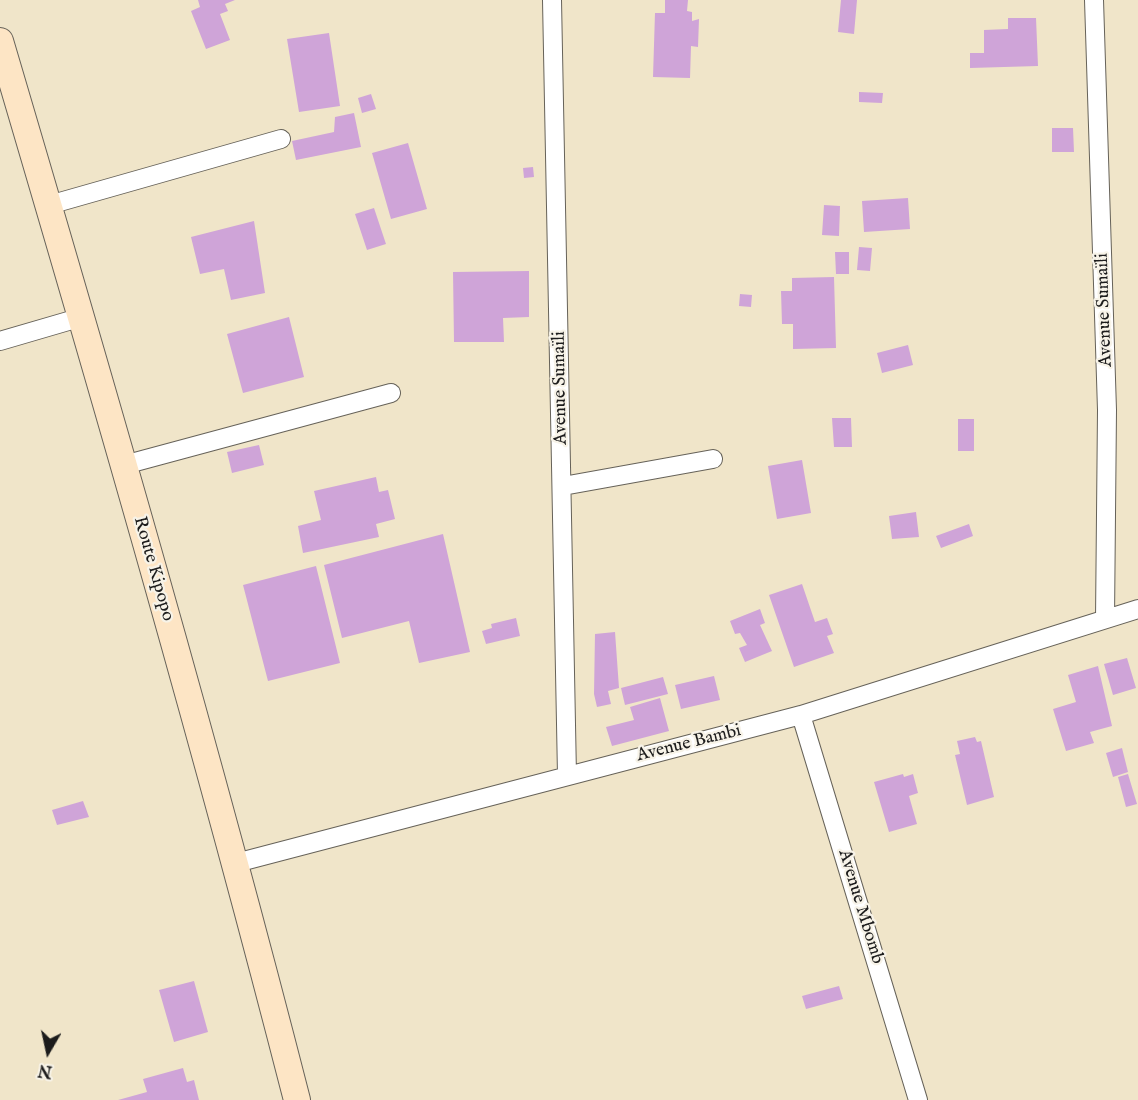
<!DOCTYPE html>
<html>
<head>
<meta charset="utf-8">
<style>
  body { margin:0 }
  #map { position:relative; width:1138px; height:1100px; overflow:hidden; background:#f0e5c9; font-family:"IM FELL English",serif }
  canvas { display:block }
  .north { position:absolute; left:18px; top:1022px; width:60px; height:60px; -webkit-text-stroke:4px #f7f3e8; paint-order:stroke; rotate:189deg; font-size:16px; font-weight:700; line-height:24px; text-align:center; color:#1c1c1c }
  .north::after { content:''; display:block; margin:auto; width:21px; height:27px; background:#1c1c1c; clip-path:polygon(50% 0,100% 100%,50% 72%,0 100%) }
</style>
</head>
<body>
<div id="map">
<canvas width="1138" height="1100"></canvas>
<div class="north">N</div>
</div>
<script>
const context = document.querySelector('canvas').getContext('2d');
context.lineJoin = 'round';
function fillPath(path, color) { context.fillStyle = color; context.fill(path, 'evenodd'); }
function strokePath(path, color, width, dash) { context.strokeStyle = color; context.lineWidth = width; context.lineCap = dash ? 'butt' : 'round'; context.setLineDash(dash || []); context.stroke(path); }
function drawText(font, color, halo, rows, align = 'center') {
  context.font = font + ' "IM FELL English",serif'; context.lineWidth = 4.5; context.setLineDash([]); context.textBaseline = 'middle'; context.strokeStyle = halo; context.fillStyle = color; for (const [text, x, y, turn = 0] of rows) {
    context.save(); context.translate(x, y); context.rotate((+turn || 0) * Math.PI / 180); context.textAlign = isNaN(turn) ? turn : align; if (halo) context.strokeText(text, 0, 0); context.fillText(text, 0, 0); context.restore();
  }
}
fillPath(new Path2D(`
  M198,0H235L225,4L228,11L220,14L230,40L206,49L191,11L200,7Z
  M665,0H688L687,11L692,12V21L699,19L698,47L691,46L690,78L653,77L655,13H665Z
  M841,0H857L854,34L838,32Z
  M1008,18H1036L1038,66L970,68V53H984V30L1008,29Z
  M329,33L340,106L299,112L287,39Z
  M859,92L883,93L882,103L859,102Z
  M371,94L376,109L362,113L358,98Z
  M354,113L361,147L296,160L292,141L334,132L335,117Z
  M1052,128H1073L1074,152H1052Z
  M408,143L427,209L391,219L372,153Z
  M533,167L534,177L524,178L523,168Z
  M908,198L910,229L864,232L862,201Z
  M824,205L840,206L839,236L822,235Z
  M374,208L386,244L367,250L355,214Z
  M254,221L265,293L231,300L224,269L200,274L191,237Z
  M859,247L872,248L870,271L857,270Z
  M835,252H849V274H836Z
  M529,271V317L503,318L504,342H454L453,272Z
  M834,277L836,348L793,349V324H782L781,291H792V278Z
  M740,294L752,295L751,307L739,306Z
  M289,317L304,377L243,393L227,334Z
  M908,345L913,365L882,373L877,353Z
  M832,418H851L852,447H834Z
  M958,419H974V451H958Z
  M259,445L264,465L232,473L227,452Z
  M802,460L811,513L777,519L768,466Z
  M376,477L379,492L388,490L395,519L376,524L379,537L303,553L298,526L321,520L314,491Z
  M916,512L919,537L892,539L889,516Z
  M969,524L973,536L941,548L936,536Z
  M443,534L470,652L419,663L409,621L342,638L324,565Z
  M316,566L340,663L268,681L243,585Z
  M802,584L815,622L827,618L833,634L827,636L834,653L794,667L769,595Z
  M760,609L765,623L760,625L772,651L745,662L739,648L747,645L740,633L735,634L730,621Z
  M516,618L520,636L486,644L482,631L492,628L491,624Z
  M615,632L619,688L608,691L611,704L597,707L594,694L595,634Z
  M1127,658L1136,688L1113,695L1104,664Z
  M1098,666L1112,726L1090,732L1094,743L1066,751L1053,709L1076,702L1068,675Z
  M714,676L720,700L681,709L675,685Z
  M663,677L668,694L625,705L621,688Z
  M660,698L669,731L612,746L606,727L634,720L630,707Z
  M975,737L977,742L981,741L994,797L967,805L955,755L960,754L957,741Z
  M1122,748L1128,772L1113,777L1106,753Z
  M903,774L904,777L913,774L918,793L909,796L917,824L889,832L874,782Z
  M1128,774L1137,804L1126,807L1118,777Z
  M83,801L89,817L57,825L52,810Z
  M194,981L208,1032L174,1042L159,990Z
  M839,986L843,999L806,1009L802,996Z
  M183,1068L187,1082L194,1080L199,1100H118L147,1092L143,1079Z`), '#cfa4d8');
const minor = new Path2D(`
  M552,0L567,775
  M1094,0L1107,410L1105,619
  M49,205L281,139
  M0,341L82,317
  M124,465L391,393
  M563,486L713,459
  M801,715L918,1100
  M236,863L801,715L1138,609`);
const secondary = new Path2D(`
  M0,41C104,393 206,745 297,1100`);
strokePath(minor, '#666259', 20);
strokePath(secondary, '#666259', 28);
strokePath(minor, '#fff', 18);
strokePath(secondary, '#fde5c5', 26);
drawText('18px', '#1c1c1c', '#f7f3e8', [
  ["Avenue Sumaïli",1105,310,-92],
  ["Avenue Sumaïli",561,388,-91],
  ["Route Kipopo",153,569,74],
  ["Avenue Bambi",689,744,-14],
  ["Avenue Mbomb",860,907,73]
]);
</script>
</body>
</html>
